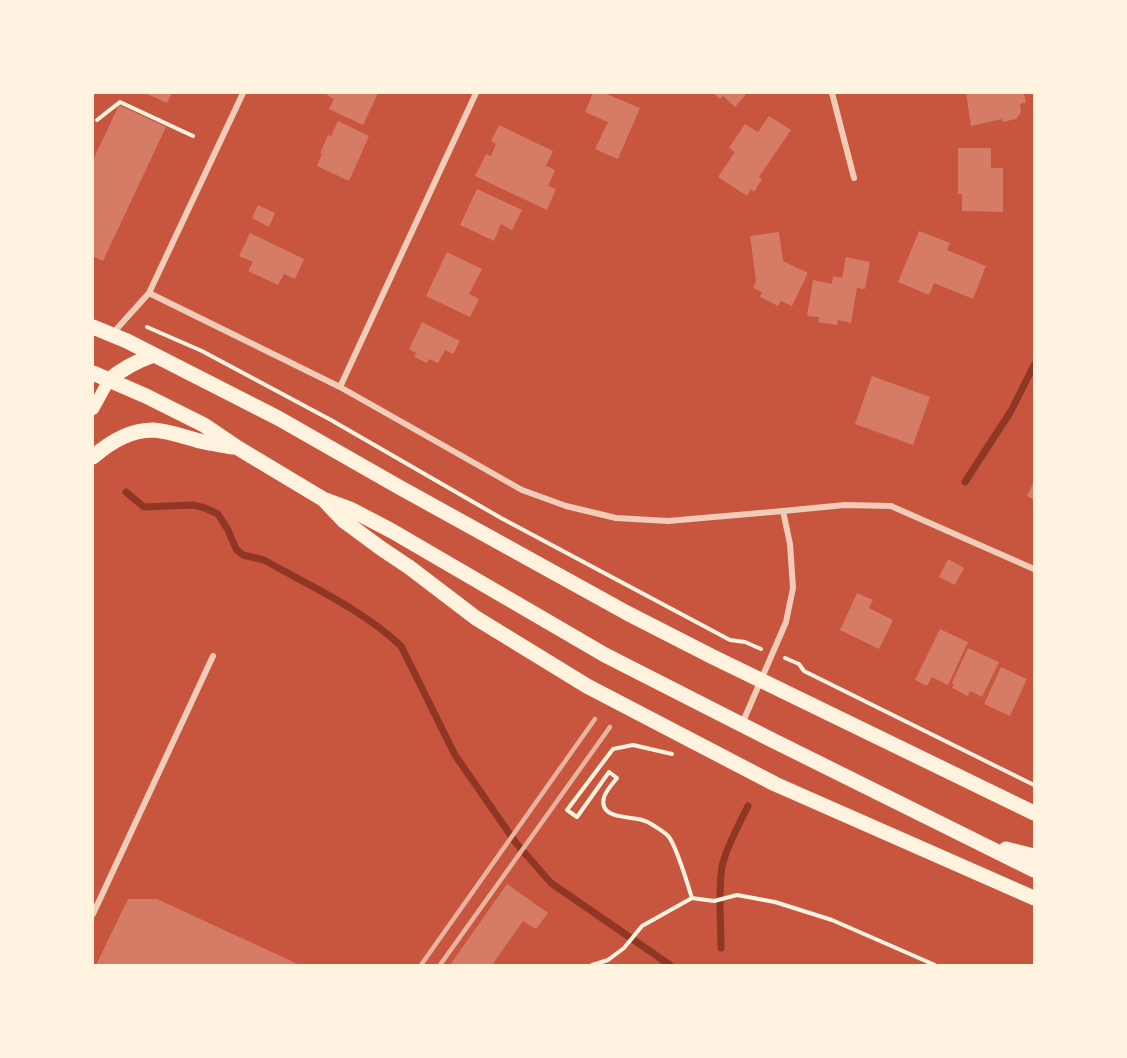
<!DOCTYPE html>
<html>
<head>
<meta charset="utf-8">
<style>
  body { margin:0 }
  #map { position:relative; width:1127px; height:1058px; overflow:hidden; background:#c8553d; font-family:Raleway,sans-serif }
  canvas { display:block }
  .frame { position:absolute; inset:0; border:94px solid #fff3e0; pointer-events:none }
</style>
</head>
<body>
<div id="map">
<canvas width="1127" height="1058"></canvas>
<div class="frame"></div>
</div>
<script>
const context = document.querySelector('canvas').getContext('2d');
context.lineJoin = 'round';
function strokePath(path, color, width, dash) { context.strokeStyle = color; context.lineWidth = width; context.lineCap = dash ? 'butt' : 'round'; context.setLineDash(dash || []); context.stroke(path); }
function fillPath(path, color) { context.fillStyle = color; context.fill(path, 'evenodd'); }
strokePath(new Path2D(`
  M965,482L1011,411L1034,365
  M126,492L144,507L193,505L205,508L218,514L228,530L236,549L243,555L264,560L275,566C318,590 365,612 401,646L455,755L516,843L551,883L670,965
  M721,948C721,921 718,893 722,867C725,850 740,822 748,806`), '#8f3625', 7);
fillPath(new Path2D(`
  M145,93H172L167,103Z
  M328,93H378L363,125L329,109L334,99L327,95Z
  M593,93H604L640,108L618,159L595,149L608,122L585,112Z
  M713,93H747L735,107L723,96L720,99Z
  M966,93H1024L1026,102L1020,104L1021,112L1016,119L1002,122V119L971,126Z
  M119,105L166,127L103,261L93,256V160Z
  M769,116L791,130L759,177L762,179L754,192L751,189L747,196L718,177L735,152L729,148L745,124L758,132Z
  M338,121L369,136L349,181L317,166L322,154L320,153L328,135L331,136Z
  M499,125L553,151L546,166L555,170L548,186L556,189L547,210L475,176L486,154L491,156L496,144L491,141Z
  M958,148H991V168H1003V212L962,211V194H958Z
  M477,189L522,210L512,230L501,224L494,241L460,225Z
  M258,205L275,213L269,227L252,218Z
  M919,231L950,243L947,250L986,266L973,299L934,283L929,295L898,282Z
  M779,232L783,261L808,273L792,306L781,301L778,306L760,297L762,292L753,288L756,281L750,236Z
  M250,233L304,259L295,279L284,274L278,285L248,271L253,262L239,256Z
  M447,252L482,269L469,294L479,299L470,317L426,296Z
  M846,257L870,262L865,289L857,288L851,323L838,320L837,325L818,322L819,317L807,316L813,280L832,284L833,276L842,278Z
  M422,322L460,341L453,354L445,350L438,363L429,359L427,363L414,357L416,353L409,349Z
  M872,376L930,397L913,445L855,424Z
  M1034,481V500L1027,496Z
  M948,559L964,568L955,585L939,577Z
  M857,593L873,600L869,608L893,620L879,649L840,630Z
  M940,629L968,642L948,685L932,677L927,686L915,680Z
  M968,648L999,662L982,697L970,691L968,696L952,688L954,684L952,683Z
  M1001,667L1027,679L1010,716L984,704Z
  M507,884L548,913L536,929L523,921L492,965H450Z
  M128,899H157L300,965H96Z`), '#d67c66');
strokePath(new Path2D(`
  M97,120L120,102L193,136
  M147,327L202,351L331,420L501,518L730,640L745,642L761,649
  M785,658L799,664L804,671L1034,785
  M672,754L633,745L613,749L567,810L577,817L609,772L617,778C613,783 606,791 604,797C598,820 631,816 642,820C648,821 666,833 669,837C678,850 687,883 692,898
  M592,965L608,960L624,948L642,926L692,898L714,901L737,895L775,902L832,920L935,965`), '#fff3e0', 4);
strokePath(new Path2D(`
  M832,93L854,178
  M149,293L340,387L522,490L566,506L616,518L668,521L783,511L845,505L891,506L1034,569
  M113,333L149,293L243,93
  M340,387L476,93
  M742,724L786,622L793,588L790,544L783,511
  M93,914L213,656`), '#f1ccb7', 6);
strokePath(new Path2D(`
  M93,409L109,380`), '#fff3e0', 12);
strokePath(new Path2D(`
  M93,327L127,341L278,418L399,487L627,613L713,657L1034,813
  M93,373L146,396L204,425L238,448L323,499L350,509L392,531L605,655L770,739L1034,870
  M109,380C123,368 137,361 154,355
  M93,457C110,442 130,430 153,430C170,431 187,438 204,442C213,444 223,445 232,447
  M325,501L344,521L382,549L409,567L476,618L587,686L775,784L1034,898
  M1006,849L1034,856`), '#fff3e0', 15);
strokePath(new Path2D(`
  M421,965L595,719
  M440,965L610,727`), '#e9b49f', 4.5);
</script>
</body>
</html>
